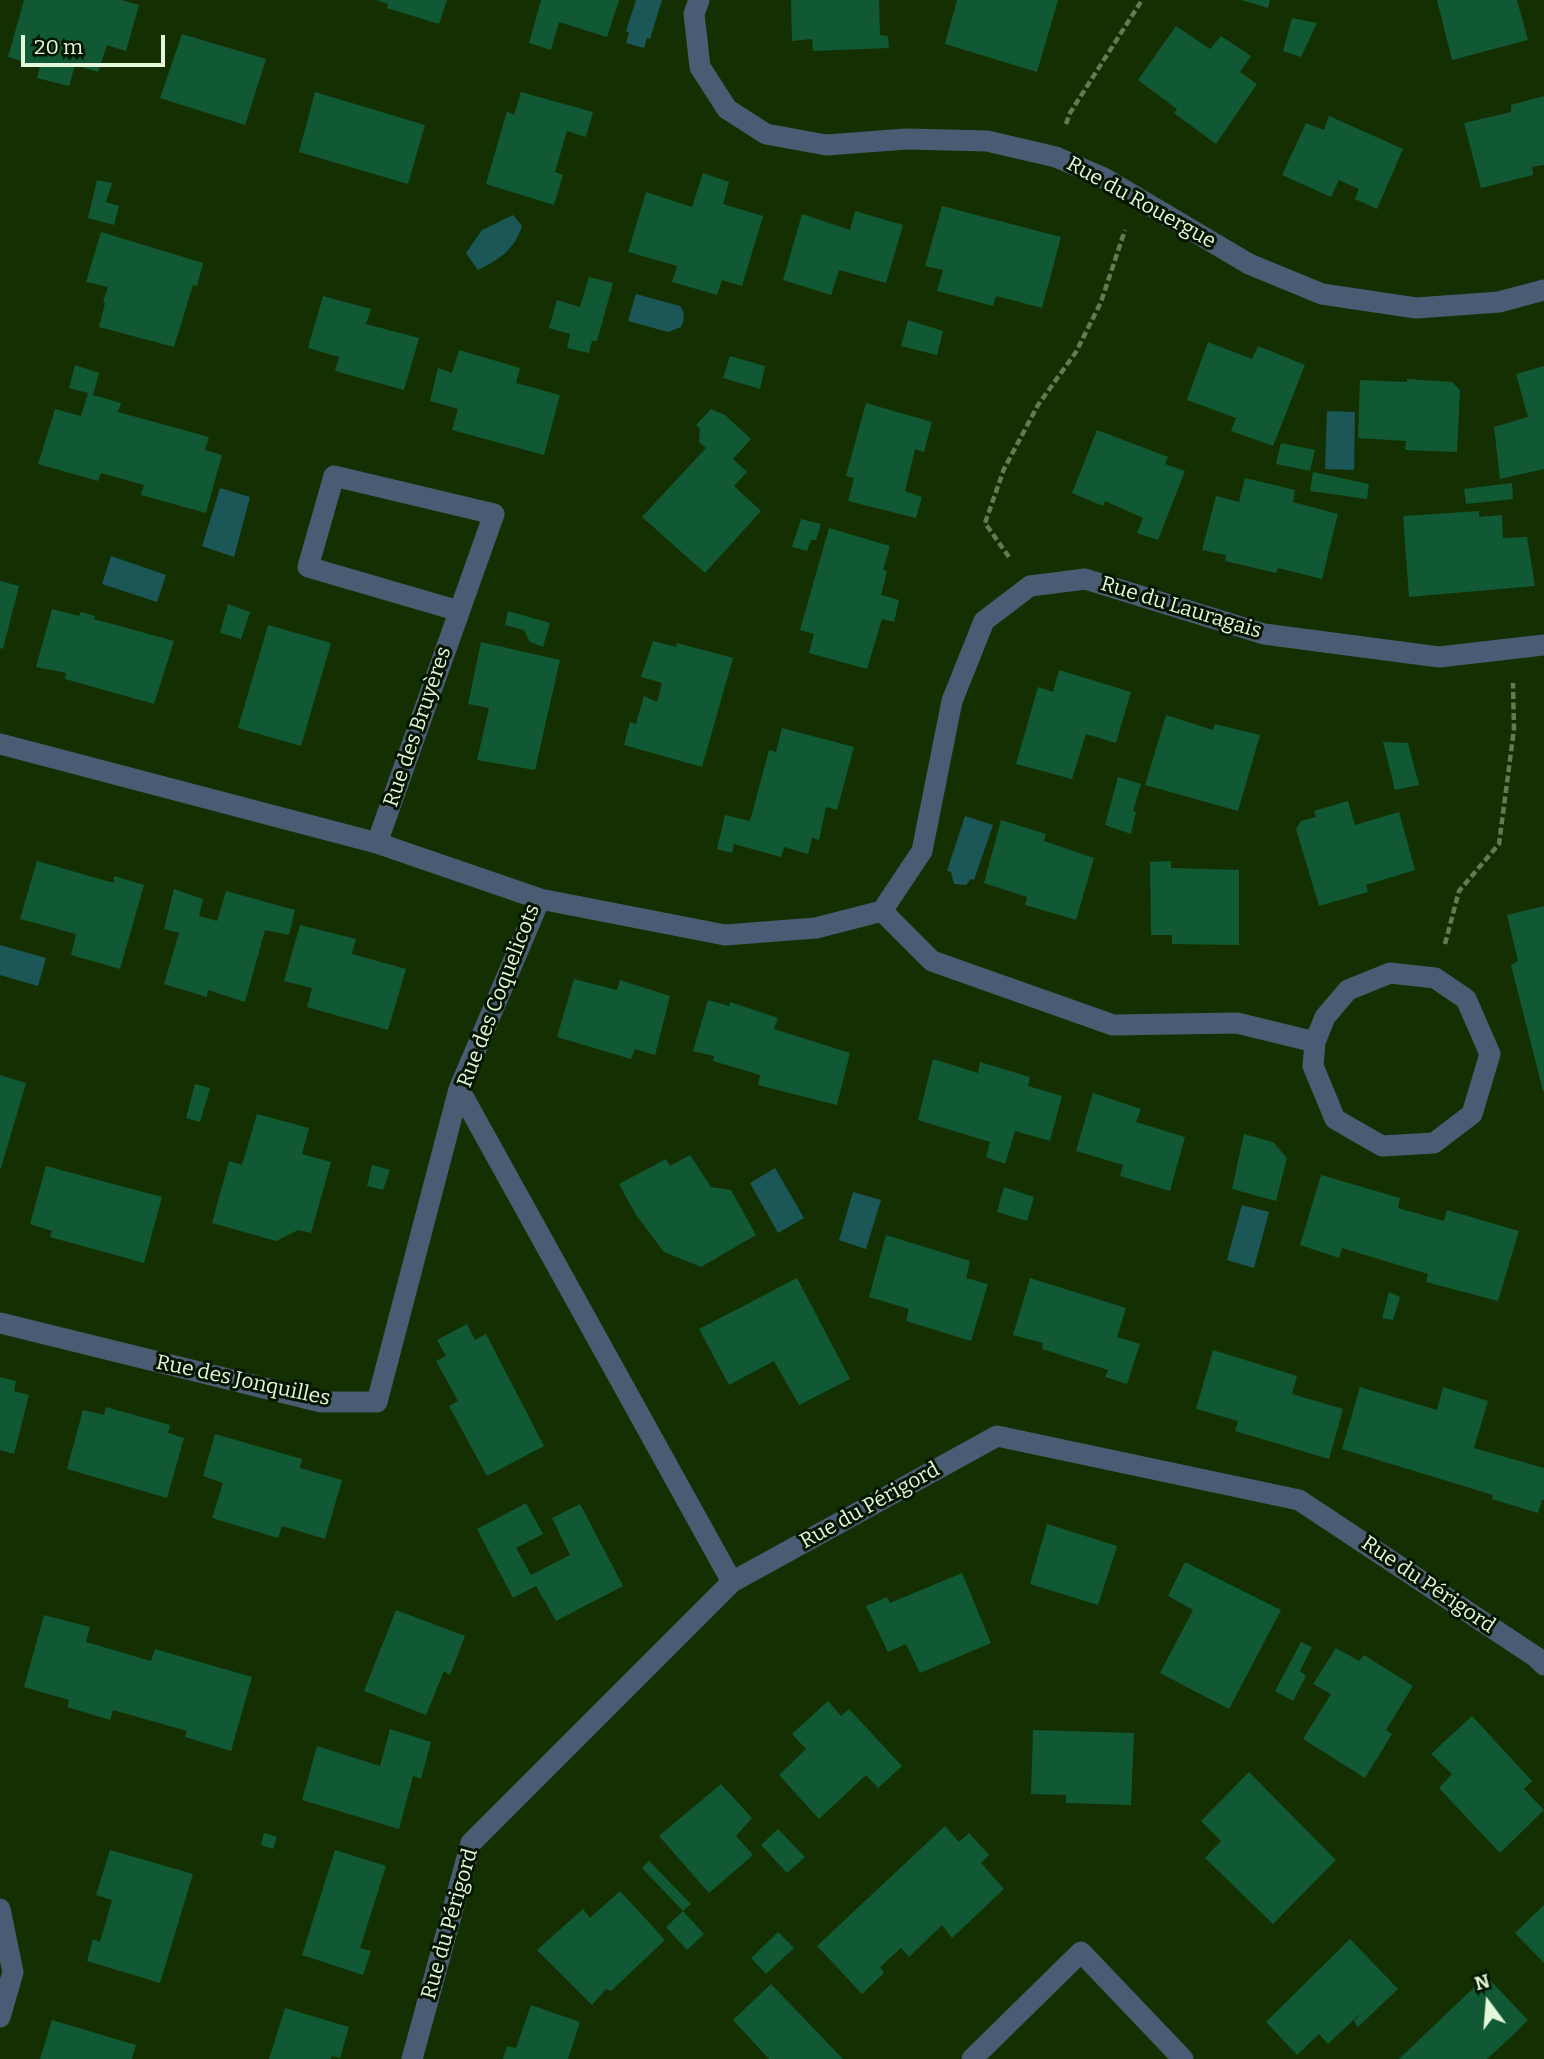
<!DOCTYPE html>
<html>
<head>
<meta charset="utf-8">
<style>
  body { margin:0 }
  #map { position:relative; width:1544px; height:2059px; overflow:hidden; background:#143002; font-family:Bitter,serif }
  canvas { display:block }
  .north { position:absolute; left:1453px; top:1968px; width:70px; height:70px; -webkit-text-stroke:5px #061501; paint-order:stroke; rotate:344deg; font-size:19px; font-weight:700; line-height:28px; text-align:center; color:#e2f8d8 }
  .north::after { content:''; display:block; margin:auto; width:24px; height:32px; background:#e2f8d8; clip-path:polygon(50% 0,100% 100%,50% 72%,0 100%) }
  .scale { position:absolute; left:21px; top:35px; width:144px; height:32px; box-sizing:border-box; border:4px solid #e2f8d8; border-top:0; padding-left:9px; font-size:21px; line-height:24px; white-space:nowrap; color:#e2f8d8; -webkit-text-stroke:5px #061501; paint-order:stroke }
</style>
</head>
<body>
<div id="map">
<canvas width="1544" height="2059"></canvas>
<div class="north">N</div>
<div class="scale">20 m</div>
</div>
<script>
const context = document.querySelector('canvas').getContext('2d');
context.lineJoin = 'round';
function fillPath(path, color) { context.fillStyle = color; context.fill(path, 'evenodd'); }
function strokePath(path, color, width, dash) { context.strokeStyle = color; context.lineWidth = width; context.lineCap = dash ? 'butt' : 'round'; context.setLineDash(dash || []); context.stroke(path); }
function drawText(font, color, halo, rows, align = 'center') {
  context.font = font + ' Bitter,serif'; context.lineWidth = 6; context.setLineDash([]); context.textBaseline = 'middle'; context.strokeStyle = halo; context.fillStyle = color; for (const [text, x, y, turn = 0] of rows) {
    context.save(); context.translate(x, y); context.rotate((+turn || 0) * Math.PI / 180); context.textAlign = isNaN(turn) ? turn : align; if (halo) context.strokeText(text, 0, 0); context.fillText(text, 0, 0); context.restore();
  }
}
fillPath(new Path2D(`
  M636,0H662L650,39L647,38L644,48L626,43L629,33L626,31Z
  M513,215L522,226C514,250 500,259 478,270L466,253L482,230Z
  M636,294L680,306C685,313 685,319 681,327L668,332L628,321Z
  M1327,411L1355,412L1354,470L1325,469Z
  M220,488L250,497L234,557L202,546Z
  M111,556L166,575L157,602L102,584Z
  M965,816L993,825L974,880L971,879L966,885L954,884L951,872L947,871Z
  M0,945L46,958L38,986L0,975Z
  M775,1168L804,1218L778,1233L750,1183Z
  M853,1192L881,1200L866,1249L839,1240Z
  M1242,1205L1269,1212L1254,1268L1227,1260Z`), '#1b5757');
fillPath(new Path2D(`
  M24,0H122L139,5L126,51L107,45L98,72L75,65L69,86L37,78L40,67L8,57Z
  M376,0H447L439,24L387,8L388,4Z
  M541,0H619L607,37L559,22L551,50L529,43Z
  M791,0H879L880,35L888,36L889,48L813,51L812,39L792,41Z
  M957,0H1058L1037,72L945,44Z
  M1241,0H1270L1268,8Z
  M1437,0H1517L1528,40L1452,60Z
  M1292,18L1317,23L1301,57L1283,51Z
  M1176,26L1210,49L1221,36L1251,56L1240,72L1257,84L1216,144L1174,113L1177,109L1138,80Z
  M182,34L266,59L245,125L160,98Z
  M315,92L425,125L408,184L299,152Z
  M521,92L593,112L586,137L567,131L555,172L563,175L554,205L486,184L507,111L514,115Z
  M1544,96V165L1532,167L1533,175L1481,188L1464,123L1511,112V105Z
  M1329,116L1403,149L1377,209L1355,199L1359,189L1339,180L1331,197L1282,175L1306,123L1324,130Z
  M703,173L729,182L723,204L763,216L742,286L722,280L717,295L672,282L677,266L628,252L646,192L692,207Z
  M97,180L112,183L106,202L119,206L114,225L88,218Z
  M942,206L1061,237L1042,308L996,296L993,306L937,291L943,270L925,266Z
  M855,211L903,225L886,283L839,270L831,295L783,280L802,214L850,230Z
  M101,232L203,263L197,286L193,285L174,347L99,327L105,303L103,302L108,287L86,282Z
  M589,277L613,283L597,341H592L589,353L567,348L570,334L549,328L557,300L580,307Z
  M323,296L371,309L366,324L419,338L404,390L335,371L339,357L308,348Z
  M908,320L943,331L937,355L901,346Z
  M1208,342L1252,359L1258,346L1305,365L1273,446L1231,431L1236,418L1187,400Z
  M459,350L520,368L516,383L560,395L544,455L452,430L458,409L430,401L438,368L452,373Z
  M730,356L765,366L760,389L723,378Z
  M75,365L99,373L93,395L121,403L118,412L209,437L205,450L222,455L206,513L141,495L144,485L101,473L98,481L38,464L55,409L81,416L88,393L69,388Z
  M1544,366V469L1500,479L1494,427L1528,417L1516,374Z
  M1407,379L1452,382L1460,390L1457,452L1405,450L1406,441L1358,438L1360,380L1407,382Z
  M866,403L932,422L924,452L915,449L905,491L922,497L916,518L848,501L854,478L846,476Z
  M711,409L725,415L751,439L733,459L747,472L734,486L761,511L705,573L642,517L706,448L699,442L700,429L696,425Z
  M1097,430L1168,457L1165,464L1185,471L1158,540L1137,533L1143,518L1105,501L1103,506L1072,493Z
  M1281,443L1315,450L1310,471L1276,464Z
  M1313,472L1369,484L1367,499L1310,491Z
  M1245,478L1295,490L1293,502L1338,514L1322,579L1278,568L1276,573L1225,561L1226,555L1202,550L1216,496L1239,502Z
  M1512,483L1513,499L1466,504L1464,489Z
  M1479,511V517L1502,515L1503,538L1527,537L1535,586L1409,597L1403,516Z
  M801,519L821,524L816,540H811L807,551L792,547Z
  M829,528L890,546L883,570L887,571L881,595L899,600L894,622L882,619L867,669L809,653L814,634L800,630Z
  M0,581L19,586L3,649L0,648Z
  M228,604L250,612L241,639L220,633Z
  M52,609L79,616L81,612L95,616L94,619L174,641L154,704L65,679L66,673L36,667Z
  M508,611L550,623L543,647L530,642L524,630L505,625Z
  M268,625L331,643L301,746L238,728Z
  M653,641L676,647L677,643L733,658L702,767L624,745L630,722L636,724L644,696L657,702L662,683L641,677Z
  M481,642L560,660L535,770L477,760L489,708L468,704Z
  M1059,670L1131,692L1116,743L1086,734L1072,779L1016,764L1038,687L1053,692Z
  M1166,715L1213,730L1215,724L1260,735L1238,811L1145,785Z
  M782,728L854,747L837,810L826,807L819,840L812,838L808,854L784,847L781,857L734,844L732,853L717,849L725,815L750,821L769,750L776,752Z
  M1383,742L1408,743L1419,785L1395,790Z
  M1118,777L1141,784L1133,811L1136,812L1131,834L1105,825Z
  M1348,801L1355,825L1399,812L1415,870L1366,885L1368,892L1319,906L1296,829L1301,821L1316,817L1314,811Z
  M1001,820L1046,834L1044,841L1094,858L1076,920L1025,905L1027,897L984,883Z
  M37,861L114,883V876L144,885L120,969L71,955L76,934L20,919Z
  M1171,861V868L1239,870V945L1172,944V935H1151L1150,862Z
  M174,889L203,899L199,916L217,921L226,891L295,910L289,935L265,930L245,1002L208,990L207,997L164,984L179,933L164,929Z
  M1544,906V1091H1543L1511,965L1518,961L1507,915Z
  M300,925L356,939L352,954L406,969L388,1030L307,1007L312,988L284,981Z
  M574,979L617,990L620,980L670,996L655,1055L635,1049L631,1059L557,1037Z
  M708,1000L729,1006L730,1002L778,1018L774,1029L850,1053L837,1105L758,1085L760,1075L713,1061L714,1056L693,1051Z
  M933,1059L978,1073L980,1062L1030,1077L1028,1086L1062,1096L1050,1141L1015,1131L1005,1164L986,1157L990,1142L918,1120Z
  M0,1075L26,1083L1,1168H0Z
  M195,1084L210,1088L200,1122L186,1118Z
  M1093,1093L1141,1109L1136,1122L1185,1137L1170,1191L1120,1176L1123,1165L1076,1151Z
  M257,1114L309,1128L302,1154L331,1162L311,1233L298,1230L276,1241L212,1223L229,1161L242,1165Z
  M1244,1134L1273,1142L1287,1158L1276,1201L1232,1189Z
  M690,1155L711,1187L731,1190L756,1235L701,1267L664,1252L636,1215L619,1184L666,1159L670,1166Z
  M372,1165L390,1170L383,1190L367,1186Z
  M46,1166L162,1197L144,1263L50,1237L52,1231L30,1224Z
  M1321,1175L1400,1198L1398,1208L1444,1221L1447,1210L1519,1231L1498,1301L1426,1282L1428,1274L1342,1248L1339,1258L1300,1245Z
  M1004,1187L1034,1197L1027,1221L997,1212Z
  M886,1235L970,1261L966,1278L988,1284L971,1341L906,1321L909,1309L869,1297Z
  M797,1278L850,1379L799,1405L774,1361L729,1385L699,1329Z
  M1030,1278L1126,1308L1117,1337L1140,1344L1127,1384L1105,1377L1108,1370L1042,1349L1043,1343L1013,1335Z
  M1389,1292L1400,1297L1393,1320L1382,1318Z
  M467,1324L475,1340L486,1334L544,1446L487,1476L449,1406L458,1401L436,1361L446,1356L437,1340Z
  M1213,1350L1297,1376L1292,1394L1343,1409L1329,1459L1235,1431L1238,1421L1196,1409Z
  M0,1377L16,1381L14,1391L29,1395L14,1454L0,1450Z
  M1360,1387L1437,1410L1443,1387L1488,1401L1474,1448L1544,1468V1500H1542L1538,1513L1492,1499L1493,1495L1342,1449Z
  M106,1407L170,1425L168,1433L184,1438L167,1498L67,1469L83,1410L104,1415Z
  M215,1434L302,1459L300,1468L342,1480L325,1539L282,1526L278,1538L212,1518L223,1483L203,1476Z
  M526,1503L543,1534L516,1548L531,1575L570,1555L552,1518L580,1504L623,1586L556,1621L536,1586L513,1598L477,1529Z
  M1047,1524L1117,1546L1098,1605L1030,1584Z
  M1185,1562L1281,1610L1229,1709L1160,1673L1193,1610L1168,1596Z
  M962,1573L991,1643L920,1673L906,1644L888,1652L866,1606L887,1597L890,1603Z
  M396,1610L465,1636L450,1675L444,1671L426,1715L364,1691Z
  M44,1615L90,1627L86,1642L151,1661L155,1649L252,1677L231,1751L185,1737L187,1731L113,1710L110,1720L67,1707L69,1700L24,1687Z
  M1301,1642L1312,1647L1300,1671L1306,1676L1293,1701L1275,1691Z
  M1336,1648L1359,1661L1364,1655L1413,1686L1386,1730L1392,1734L1365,1778L1303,1739L1331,1694L1313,1684Z
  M828,1701L841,1716L849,1709L902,1766L878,1788L866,1775L819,1819L779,1775L806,1749L792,1734Z
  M1472,1716L1532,1781L1524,1789L1544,1810L1500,1853L1439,1788L1452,1774L1431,1754Z
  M390,1729L431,1742L421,1779L413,1776L399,1829L302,1800L317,1746L380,1766Z
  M1033,1730L1134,1733L1131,1805L1066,1803V1795L1031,1794Z
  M1249,1772L1336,1860L1273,1924L1205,1858L1221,1841L1201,1821Z
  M721,1784L752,1818L736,1836L753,1855L709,1893L659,1836Z
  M945,1826L959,1842L969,1833L989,1855L981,1863L1004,1889L952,1938L942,1925L909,1957L901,1948L880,1967L884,1973L862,1994L817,1946Z
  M778,1829L805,1857L787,1873L761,1845Z
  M264,1833L277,1837L273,1849L261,1845Z
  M110,1850L193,1874L160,1983L87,1961L93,1939L100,1942L112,1900L96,1895Z
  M335,1850L386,1866L360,1948L371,1951L363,1975L302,1955Z
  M649,1861L691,1904L683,1911L642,1868Z
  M620,1891L665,1940L611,1991L606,1989L592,2005L537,1950L583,1909L590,1918Z
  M1544,1905V1963L1515,1933Z
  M683,1911L704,1934L687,1950L666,1927Z
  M778,1932L794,1948L766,1974L751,1958Z
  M1350,1939L1398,1989L1358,2027L1354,2021L1362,2012L1328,2044L1319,2034L1297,2055L1266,2022Z
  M1486,1976L1528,2020L1513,2035L1487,2059H1399Z
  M771,1984L843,2059H769L733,2020Z
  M531,2005L580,2022L568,2059H503L507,2046L516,2048Z
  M285,2008L349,2027L340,2058L332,2056L331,2059H269Z
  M52,2020L136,2045L132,2059H40Z`), '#115834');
strokePath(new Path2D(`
  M1066,124L1070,113L1142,0
  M1009,557L985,523L1004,469L1038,405L1076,352L1101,302L1125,230
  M1445,944L1459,891L1499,844L1514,729L1513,683`), '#617b52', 4.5, [7, 3.5]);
strokePath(new Path2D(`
  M699,0L694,14L700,67L727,109L766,134L826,145L907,139L987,141L1056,157L1104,178L1249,264L1322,294L1416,308L1499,302L1544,290
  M0,744L377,843L540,899L459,1089L732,1582
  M377,843L494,514L334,476L308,567L459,611
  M540,899L725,935L816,928L882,911L922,851L952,701L984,621L1030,586L1085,579L1264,634L1439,657L1544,645
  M882,911L932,961L1113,1025L1237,1023L1315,1042L1313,1066L1335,1119L1382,1146L1434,1143L1472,1114L1490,1054L1466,999L1435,978L1390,973L1348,990L1325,1017L1315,1042
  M0,1323L321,1402H377L459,1089
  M0,1909L13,1972L0,2017
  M412,2059L471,1843L732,1582L997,1436L1299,1500L1536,1657L1544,1665
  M972,2059L1081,1952L1183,2059`), '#4a5c73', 21);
drawText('21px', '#e2f8d8', '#061501', [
  ["Rue du Rouergue",1141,203,29],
  ["Rue du Lauragais",1181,608,17],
  ["Rue des Bruyères",418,727,-71],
  ["Rue des Coquelicots",499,996,-69],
  ["Rue des Jonquilles",243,1381,12],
  ["Rue du Périgord",870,1506,-29],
  ["Rue du Périgord",1428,1585,34],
  ["Rue du Périgord",450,1924,-74]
]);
</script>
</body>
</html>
